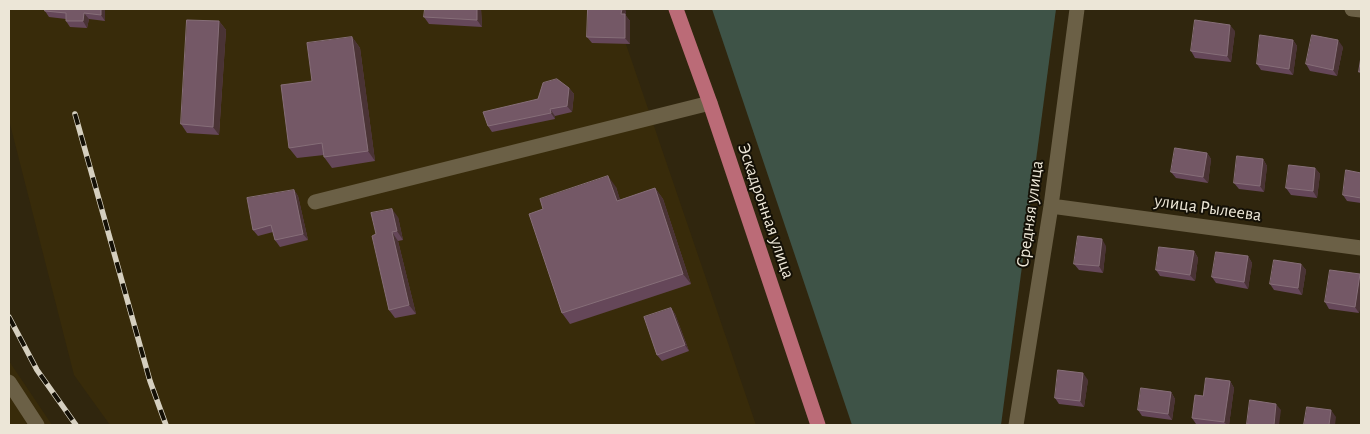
<!DOCTYPE html>
<html>
<head>
<meta charset="utf-8">
<style>
  body { margin:0 }
  #map { position:relative; width:1370px; height:434px; overflow:hidden; background:#30260e; font-family:"Alegreya Sans",sans-serif }
  canvas { display:block }
  .frame { position:absolute; inset:0; border:10px solid #ece6d7; pointer-events:none }
</style>
</head>
<body>
<div id="map">
<canvas width="1370" height="434"></canvas>
<div class="frame"></div>
</div>
<script>
const context = document.querySelector('canvas').getContext('2d');
context.lineJoin = 'round';
function fillPath(path, color) { context.fillStyle = color; context.fill(path, 'evenodd'); }
function strokePath(path, color, width, dash) { context.strokeStyle = color; context.lineWidth = width; context.lineCap = dash ? 'butt' : 'round'; context.setLineDash(dash || []); context.stroke(path); }
function drawText(font, color, halo, rows, align = 'center') {
  context.font = font + ' "Alegreya Sans",sans-serif'; context.lineWidth = 4; context.setLineDash([]); context.textBaseline = 'middle'; context.strokeStyle = halo; context.fillStyle = color; for (const [text, x, y, turn = 0] of rows) {
    context.save(); context.translate(x, y); context.rotate((+turn || 0) * Math.PI / 180); context.textAlign = isNaN(turn) ? turn : align; if (halo) context.strokeText(text, 0, 0); context.fillText(text, 0, 0); context.restore();
  }
}
fillPath(new Path2D(`
  M9,9H614L756,425H110L74,375L9,120Z
  M9,361L52,425H9Z`), '#382b0a');
fillPath(new Path2D(`
  M712,9H1056L1001,425H852Z`), '#3e5347');
strokePath(new Path2D(`
  M1352,9L1361,10
  M315,202L710,103
  M1051,206L1361,248
  M9,382L37,425
  M1016,425L1051,206L1077,9`), '#6b6046', 15);
strokePath(new Path2D(`
  M676,9L710,103L818,425`), '#bb6b77', 15);
const rail = new Path2D(`
  M75,114L150,381L166,425
  M9,317L37,370L76,425`);
strokePath(rail, '#d5cfbf', 5.5);
strokePath(rail, '#141006', 4, [11]);
fillPath(new Path2D(`
  M105,9V21L89,19L87,28L70,27L66,21V19L49,17L45,11Z
  M481,9L482,27L429,24L424,17Z
  M626,11V16L630,21V44L592,43L587,37Z
  M219,21L226,30L219,135L187,133L181,124Z
  M1235,31L1231,62L1195,58L1191,51Z
  M352,37L360,48L375,161L332,168L324,157V155L297,158L289,148L312,81Z
  M1293,40L1297,46L1293,75L1261,70L1257,64Z
  M1343,47L1337,76L1310,71L1306,64Z
  M569,88L574,94L572,112L555,116V119L492,132L488,126L538,99Z
  M1207,153L1211,159L1208,183L1176,178L1171,172Z
  M1263,159L1267,166L1264,192L1239,189L1234,183Z
  M1315,168L1320,174L1317,198L1291,195L1286,188Z
  M1361,173V203L1347,201L1343,195Z
  M616,187L620,200L655,188L663,199L691,284L570,324L562,313L543,209Z
  M294,190L298,196L308,240L280,247L275,240L273,232L258,236L253,230Z
  M398,217L403,240L398,241L416,314L395,318L389,310L376,234Z
  M1106,246L1103,273L1079,270L1074,264Z
  M1194,251L1198,258L1195,281L1160,276L1156,270Z
  M1248,256L1252,263L1248,289L1216,283L1212,277Z
  M1301,264L1306,270L1302,295L1274,290L1270,284Z
  M1360,274L1361,276V300L1359,313L1329,309L1325,302Z
  M671,308L675,314L689,351L662,361L657,355Z
  M1088,380L1084,407L1059,404L1055,398Z
  M1230,381L1234,388L1229,425H1206L1196,424L1192,418L1203,396Z
  M1171,392L1175,399L1172,420L1142,416L1138,410Z`), '#654759');
fillPath(new Path2D(`
  M101,9H105V21L101,15Z
  M477,9H481L482,27L477,20Z
  M622,9H625L626,11V16L630,21V44L625,38L621,14Z
  M84,13L89,19L87,28L83,21Z
  M219,21L226,30L219,135L213,127Z
  M1230,25L1235,31L1231,62L1227,56Z
  M352,37L360,48L375,161L368,151Z
  M1293,40L1297,46L1293,75L1289,69Z
  M1338,40L1343,47L1337,76L1333,70Z
  M569,88L574,94L572,112L567,106Z
  M550,109L555,116V119L551,113Z
  M1207,153L1211,159L1208,183L1203,177Z
  M1263,159L1267,166L1264,192L1260,186Z
  M1315,168L1320,174L1317,198L1313,191Z
  M608,176L616,187L624,212L617,201Z
  M655,188L663,199L691,284L683,274Z
  M294,190L298,196L308,240L303,234Z
  M392,209L398,217L403,240L397,231Z
  M392,232L398,241L416,314L409,305Z
  M1102,239L1106,246L1103,273L1099,266Z
  M1194,251L1198,258L1195,281L1190,275Z
  M1248,256L1252,263L1248,289L1244,282Z
  M1301,264L1306,270L1302,295L1298,288Z
  M1360,274L1361,276V300L1359,313L1355,307Z
  M671,308L675,314L689,351L685,345Z
  M1083,373L1088,380L1084,407L1080,401Z
  M1230,381L1234,388L1229,425H1227L1224,422Z
  M1171,392L1175,399L1172,420L1168,414Z
  M1276,404L1281,410L1279,425H1274Z
  M1331,410L1336,417L1335,425H1329Z`), '#4a3335');
const building = new Path2D(`
  M45,9H101V15L84,13L83,21H66V13L45,11Z
  M425,9H477V20L424,17Z
  M588,9H622L621,14H625V38L587,37Z
  M187,20L219,21L213,127L181,124Z
  M1195,20L1230,25L1227,56L1191,51Z
  M1260,35L1293,40L1289,69L1257,64Z
  M1312,35L1338,40L1333,70L1306,64Z
  M352,37L368,151L324,157L322,143L289,148L281,85L312,81L307,43Z
  M1361,57V72H1359Z
  M557,79L569,88L567,106L550,109L551,113L488,126L483,112L538,99L543,83Z
  M1175,148L1207,153L1203,177L1171,172Z
  M1237,156L1263,159L1260,186L1234,183Z
  M1289,165L1315,168L1313,191L1286,188Z
  M1346,170L1361,173V198L1343,195Z
  M608,176L617,201L655,188L683,274L562,313L529,214L543,209L540,199Z
  M294,190L303,234L275,240L271,225L253,230L247,198Z
  M392,209L397,231L392,232L409,305L389,310L372,236L376,234L371,213Z
  M1078,236L1102,239L1099,266L1074,264Z
  M1159,247L1194,251L1190,275L1156,270Z
  M1216,252L1248,256L1244,282L1212,277Z
  M1274,260L1301,264L1298,288L1270,284Z
  M1330,270L1360,274L1355,307L1325,302Z
  M671,308L685,345L657,355L644,317Z
  M1058,370L1083,373L1080,401L1055,398Z
  M1206,378L1230,381L1224,422L1192,418L1195,395L1203,396Z
  M1141,388L1171,392L1168,414L1138,410Z
  M1250,400L1276,404L1274,425H1253L1247,424Z
  M1307,407L1331,410L1329,425H1304Z`);
fillPath(building, '#745866');
strokePath(building, '#866e78', 1);
drawText('18px', '#ece6d7', '#141006', [
  ["улица Рылеева",1208,208,8],
  ["Эскадронная улица",766,211,71],
  ["Средняя улица",1030,214,-82]
]);
</script>
</body>
</html>
